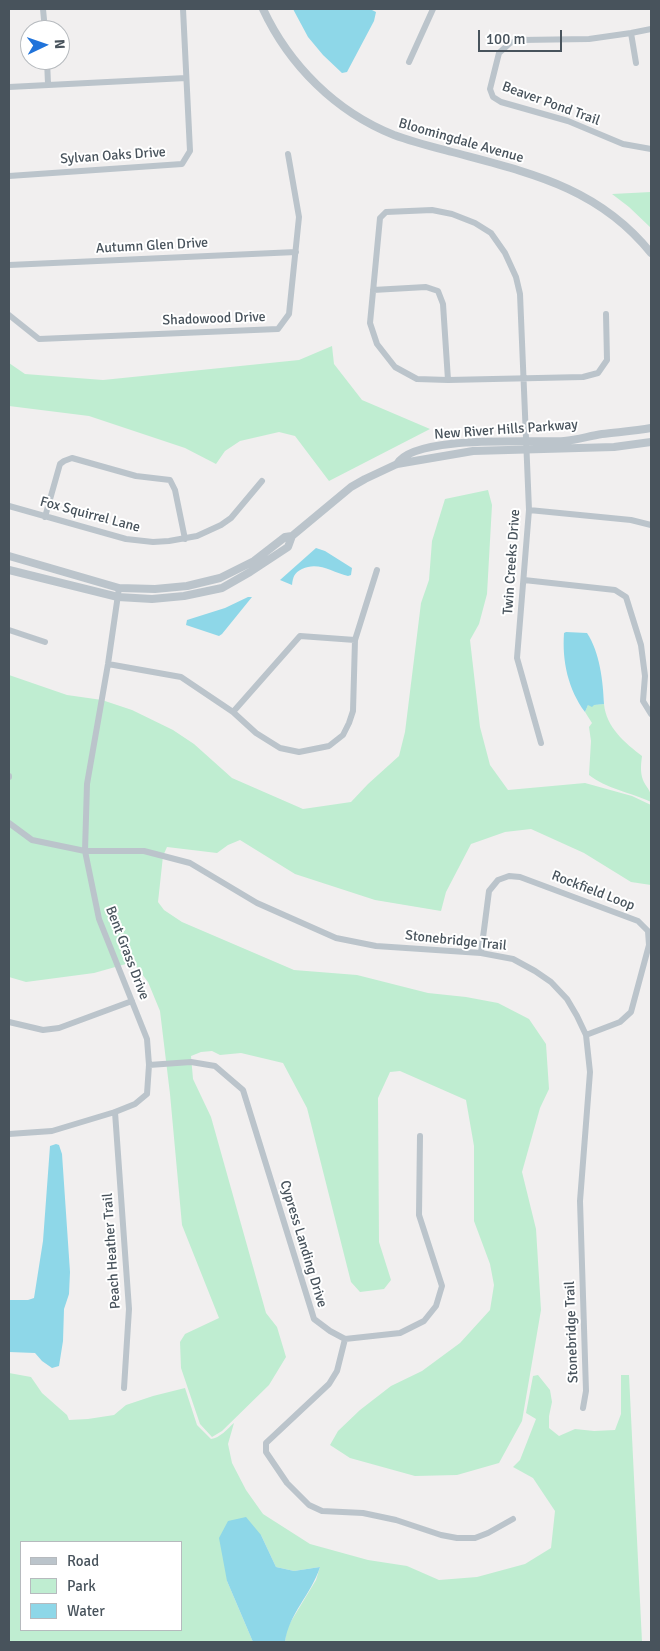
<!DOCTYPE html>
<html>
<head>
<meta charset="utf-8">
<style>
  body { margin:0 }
  #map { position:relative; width:660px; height:1651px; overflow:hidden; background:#f1efef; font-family:Signika,sans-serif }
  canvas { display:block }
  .frame { position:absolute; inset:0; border:10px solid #48535c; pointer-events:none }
  .legend { position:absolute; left:20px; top:1541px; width:162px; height:90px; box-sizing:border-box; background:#fff; border:1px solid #b6babe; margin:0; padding:6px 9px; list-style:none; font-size:15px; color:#48535c }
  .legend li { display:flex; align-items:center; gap:10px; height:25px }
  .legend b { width:25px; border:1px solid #b6babe }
  .north { position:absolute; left:20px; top:20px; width:50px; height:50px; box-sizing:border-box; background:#fff; border:1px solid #b6babe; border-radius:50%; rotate:87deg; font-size:14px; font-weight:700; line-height:20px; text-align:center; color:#48535c }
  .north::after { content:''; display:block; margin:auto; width:18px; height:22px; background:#2073da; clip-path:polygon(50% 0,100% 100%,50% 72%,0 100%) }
  .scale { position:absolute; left:478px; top:30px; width:84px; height:22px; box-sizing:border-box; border:2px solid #48535c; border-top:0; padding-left:6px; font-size:15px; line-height:18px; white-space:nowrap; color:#48535c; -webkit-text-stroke:4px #fff; paint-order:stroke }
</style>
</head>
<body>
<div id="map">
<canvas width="660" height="1651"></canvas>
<div class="frame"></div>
<ul class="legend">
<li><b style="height:6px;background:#bbc4cb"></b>Road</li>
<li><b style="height:14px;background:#bfedd1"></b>Park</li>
<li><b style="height:14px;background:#8ed7e8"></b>Water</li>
</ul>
<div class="north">N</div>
<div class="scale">100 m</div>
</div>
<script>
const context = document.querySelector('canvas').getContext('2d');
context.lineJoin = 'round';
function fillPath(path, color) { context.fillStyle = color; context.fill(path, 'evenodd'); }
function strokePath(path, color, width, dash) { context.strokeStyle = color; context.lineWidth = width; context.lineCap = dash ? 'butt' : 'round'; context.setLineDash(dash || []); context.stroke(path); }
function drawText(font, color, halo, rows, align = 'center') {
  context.font = font + ' Signika,sans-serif'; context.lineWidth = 4; context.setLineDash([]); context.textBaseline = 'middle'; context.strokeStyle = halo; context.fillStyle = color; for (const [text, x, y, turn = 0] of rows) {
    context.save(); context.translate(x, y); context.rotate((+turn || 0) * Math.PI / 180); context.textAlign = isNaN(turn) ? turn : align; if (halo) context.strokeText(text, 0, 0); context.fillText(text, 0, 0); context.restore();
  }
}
fillPath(new Path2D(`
  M651,192V228L629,207L612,194Z
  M332,346L334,364L362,400L430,429L329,481L295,436L279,432L240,441L225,451L216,464L185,448L89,416L9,406V363L25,374L103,380L299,360Z
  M488,490L492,505L487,594L479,624L470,640L480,727L490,765L508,790L585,783L632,796L651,805V885L631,882L584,853L531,829L505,832L471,844L446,892L441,911L375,900L295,874L240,840L228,845L217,853L167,847L163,856L158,902L164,910L182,922L294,970L357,975L428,993L466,997L498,1003L529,1019L546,1044L549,1089L540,1108L522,1172L536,1229L541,1310L522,1421L499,1463L457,1475L415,1476L350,1458L330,1445L338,1431L360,1410L391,1386L422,1371L460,1343L490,1310L494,1285L490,1264L474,1221V1146L466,1100L400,1071L390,1072L378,1098L379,1242L391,1280L384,1289L360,1292L351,1282L307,1108L283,1063L241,1053L220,1055L212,1051L201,1052L191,1056L193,1079L211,1117L266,1313L277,1327L286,1357L269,1385L222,1431L212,1437L200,1424L181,1368L180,1342L185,1334L219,1318L182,1225L170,1094L160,1011L148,982L133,962L94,973L26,982L9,977V675L67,695L102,700L132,710L173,730L194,744L232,778L303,809L351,802L368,784L399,756L405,732L421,603L429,580L432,541L445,499Z
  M604,704C606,727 625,743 642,756C641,764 640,772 643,780C648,791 651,788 651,802C632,793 605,788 589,775L591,741L589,727L592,723L585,712L588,705Z
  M9,1373L31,1377L42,1393L67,1415L69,1420L88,1419L114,1415L126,1405L153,1396L185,1388L197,1425L211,1439C220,1438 227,1429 234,1423L228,1444L232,1463L246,1490L263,1514L310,1544L368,1560L407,1566L439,1580L477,1577L525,1564L551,1548L555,1511L533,1478L513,1467L520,1460L536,1419L526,1413L533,1376L538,1375L550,1390L552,1402L549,1416V1428L559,1436L575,1429L594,1431L615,1430L621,1414V1375H629L642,1642H285L287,1628L316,1580L320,1567L294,1571L276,1567L261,1535L227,1581L253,1642H9ZM21,1542H181V1630H21Z`), '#bfedd1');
fillPath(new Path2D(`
  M293,9H370L376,12L374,21L347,72L342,73L323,55L308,37Z
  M316,548L325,551L352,568L351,575L348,576C332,572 318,561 302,569C294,573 293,577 292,585L280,580Z
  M248,597H252L222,634L219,636L186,625L187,620L225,608Z
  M566,632L587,633C600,653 603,681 604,704L594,705L592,707L588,705L585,712C568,689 562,661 564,633Z
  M56,1144L59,1145L62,1154L70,1272L69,1294L64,1309L63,1341L59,1366L52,1368L42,1361L35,1353L9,1352V1300H28L34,1298L43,1241L50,1146Z
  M246,1517L261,1535L276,1567L294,1571L320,1567C311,1595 289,1613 285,1642H253L227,1581L219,1538L228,1521Z`), '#8ed7e8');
strokePath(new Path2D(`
  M43,9L45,30
  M651,29L631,33L589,39L520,40L510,43L499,53L490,89L493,97L501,102L568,121L623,144L651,149
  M631,33L636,63
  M47,60L48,84
  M409,62L433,9
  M9,87L186,78
  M9,176L182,164L190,151L183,9
  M9,265L296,252
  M373,290L426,287L438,291L443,304L448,380
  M9,315L39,339L278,329L289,314L299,217L288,154
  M9,506L126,539L153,542L169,541L197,536L221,525L231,518L262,481
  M529,510L631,520L651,525
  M45,517L60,464L64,461L72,458L136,476L170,480L175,490L185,539
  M524,580L615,590L626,597L641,645L645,676L643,701L651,714
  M9,630L45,642
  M108,664L181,677L233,712L256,733L280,748L299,752L329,746L343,735L349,723L353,711L355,640L377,570
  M233,712L300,636L355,640
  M541,743L517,658L529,510L520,294L516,277L505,253L491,233L475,223L452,214L432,210L386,212L380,218L370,323L377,344L395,367L417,379L448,380L583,377L598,373L607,360L606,314
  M9,777V776
  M9,823L32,840L85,851H144L190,863L257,903L336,938L376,946L481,953L513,959L535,971L551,982L567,999L577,1016L586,1035L590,1072L580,1201L586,1391L583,1408
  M481,953L489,891L498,880L509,876L520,877L638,921L648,931L649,945L631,1012L620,1022L586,1035
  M9,1022L43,1030L59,1028L132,1001
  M149,1065L191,1062L215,1066L243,1090L314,1319L330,1331L345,1339L400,1333L424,1321L436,1306L442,1286L419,1215L420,1136
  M115,1112L129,1309L124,1388
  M9,1134L52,1131L115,1112L135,1104L147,1094L149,1065L147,1039L99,919L85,851L87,784L108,664L119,588
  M345,1339L337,1371L329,1384L266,1443V1452L287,1483L309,1505L322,1511L363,1513L396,1520L441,1535L457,1538H475L488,1533L513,1519`), '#bbc4cb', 6);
strokePath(new Path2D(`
  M263,9C289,65 336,112 394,135C413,142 433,147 452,152C530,173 598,187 651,253
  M397,464C414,434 532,443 564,441C577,440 589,436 602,434C618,432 635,431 651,428
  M9,556L119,588L155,589L187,586L220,578L254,561L285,537L292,536L351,487L365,479L397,464L473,451L614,447L651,442
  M9,570L118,597L152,599L184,596L222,588L250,572L288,547L292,536`), '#bbc4cb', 8);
drawText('14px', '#48535c', '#fff', [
  ["Beaver Pond Trail",551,104,20],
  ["Bloomingdale Avenue",461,141,16],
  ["Sylvan Oaks Drive",113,156,-4],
  ["Autumn Glen Drive",152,246,-3],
  ["Shadowood Drive",214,319,-2],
  ["New River Hills Parkway",506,430,-4],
  ["Fox Squirrel Lane",90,515,15],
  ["Twin Creeks Drive",512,562,-86],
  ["Rockfield Loop",593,891,21],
  ["Stonebridge Trail",456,941,6],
  ["Bent Grass Drive",127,953,69],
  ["Cypress Landing Drive",303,1244,73],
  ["Peach Heather Trail",112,1251,-94],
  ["Stonebridge Trail",572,1332,-92]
]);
</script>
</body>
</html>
